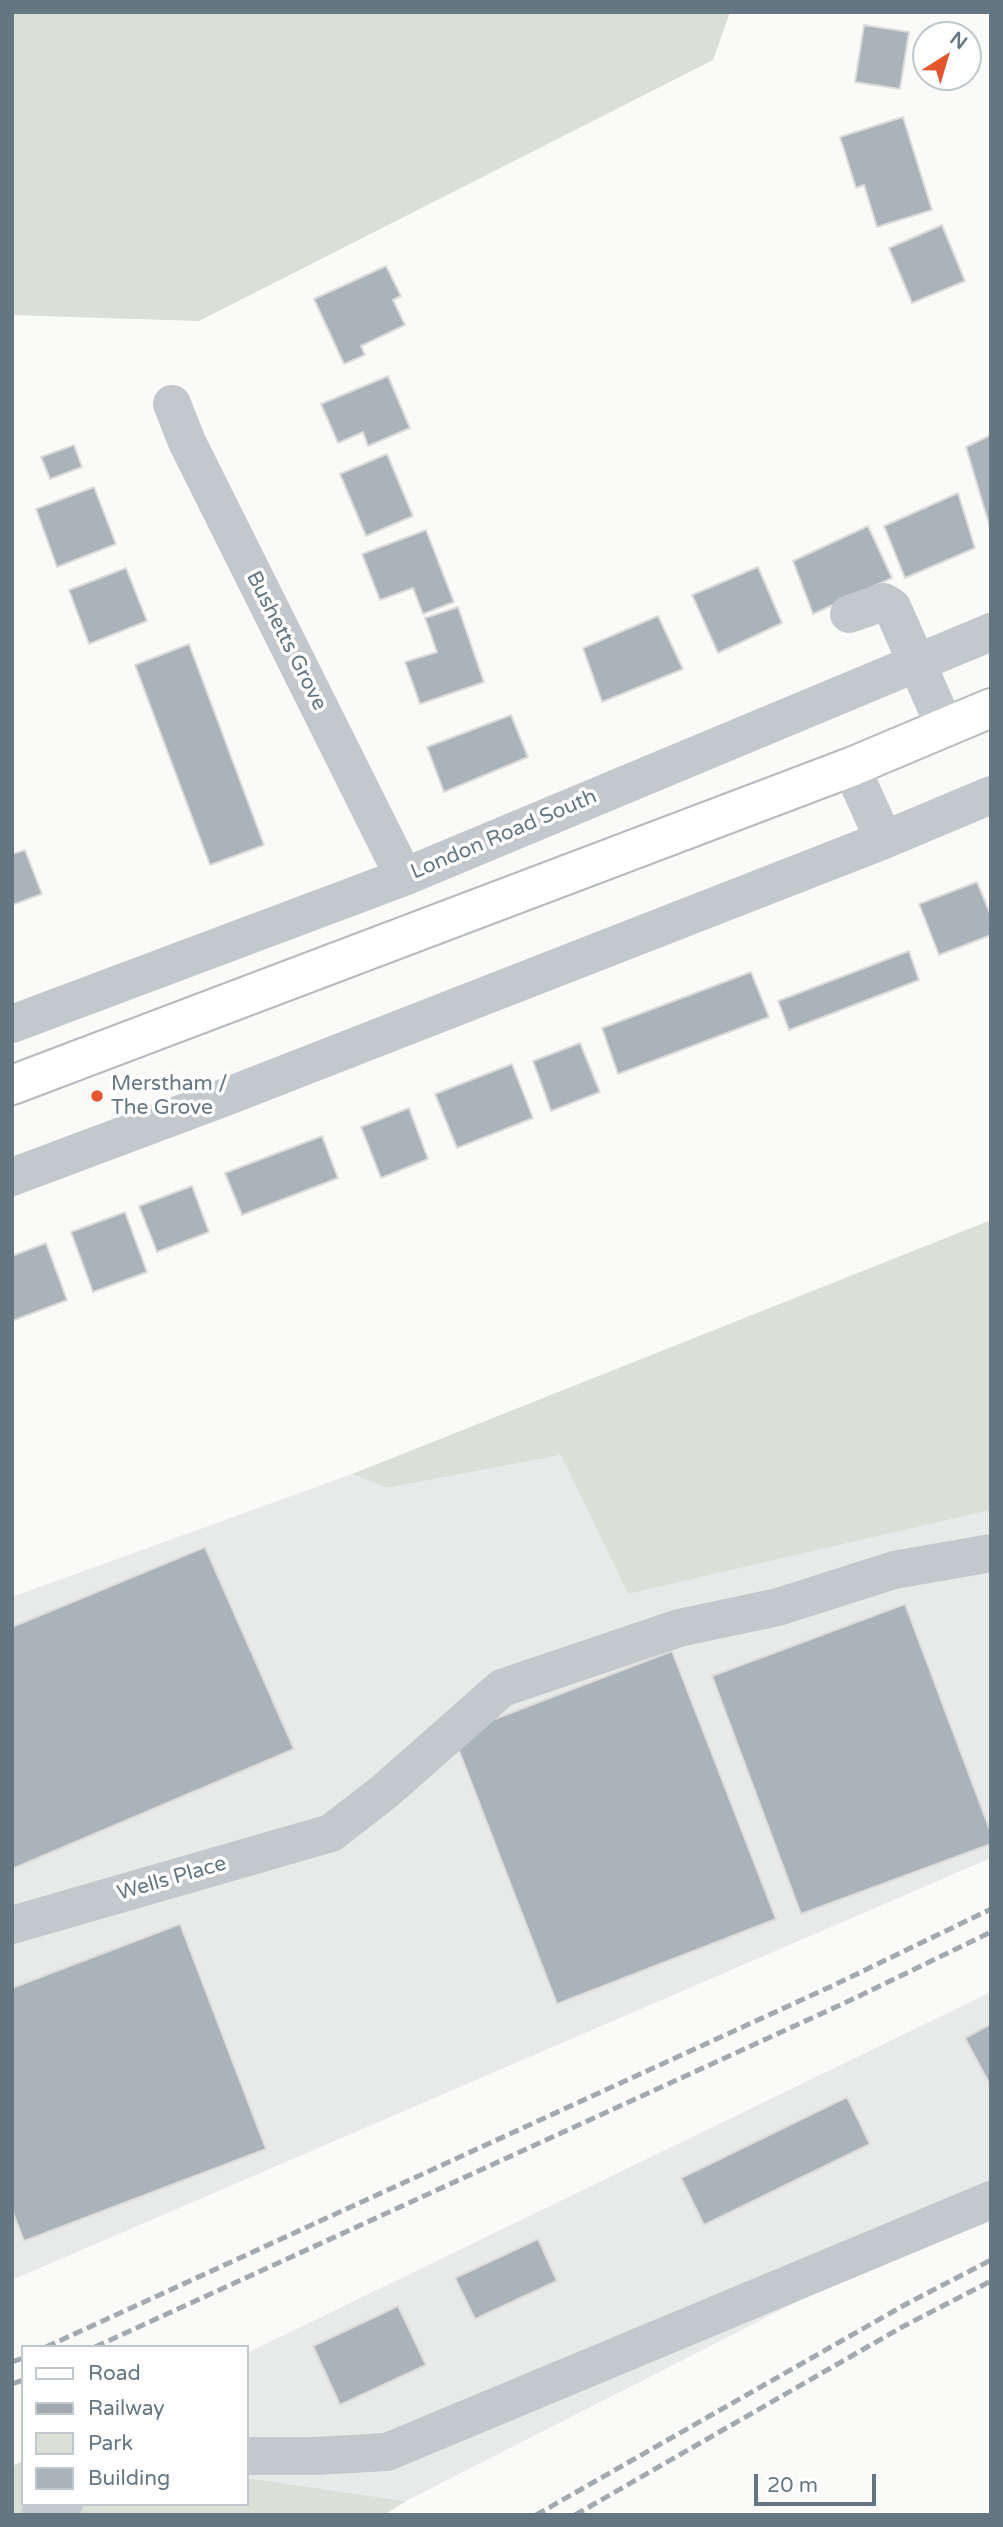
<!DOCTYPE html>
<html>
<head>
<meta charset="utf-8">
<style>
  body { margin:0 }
  #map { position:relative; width:1003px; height:2527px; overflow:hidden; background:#fafaf8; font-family:"Varela Round",sans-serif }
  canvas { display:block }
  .frame { position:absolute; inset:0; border:14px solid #657683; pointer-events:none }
  .legend { position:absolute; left:21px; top:2345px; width:228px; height:161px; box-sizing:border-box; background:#fff; border:2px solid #c1c8cd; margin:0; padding:9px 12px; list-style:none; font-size:21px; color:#657683 }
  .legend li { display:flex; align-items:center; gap:14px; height:35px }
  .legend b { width:35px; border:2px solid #c1c8cd }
  .north { position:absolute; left:912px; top:21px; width:70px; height:70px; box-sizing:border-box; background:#fff; border:2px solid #c1c8cd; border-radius:50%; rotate:37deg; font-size:19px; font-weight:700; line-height:28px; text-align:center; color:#657683 }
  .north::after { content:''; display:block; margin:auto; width:24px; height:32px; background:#e4572e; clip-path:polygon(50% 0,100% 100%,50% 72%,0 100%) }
  .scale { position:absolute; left:754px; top:2474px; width:122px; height:32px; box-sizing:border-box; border:4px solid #657683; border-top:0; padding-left:9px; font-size:21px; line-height:24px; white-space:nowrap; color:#657683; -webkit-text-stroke:5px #fff; paint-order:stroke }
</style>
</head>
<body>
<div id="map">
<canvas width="1003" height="2527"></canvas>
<div class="frame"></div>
<ul class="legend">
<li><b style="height:9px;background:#fff"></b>Road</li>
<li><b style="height:9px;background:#a2aab0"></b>Railway</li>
<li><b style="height:19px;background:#dadfd7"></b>Park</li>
<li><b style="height:19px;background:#aab3b9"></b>Building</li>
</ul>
<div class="north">N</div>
<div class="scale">20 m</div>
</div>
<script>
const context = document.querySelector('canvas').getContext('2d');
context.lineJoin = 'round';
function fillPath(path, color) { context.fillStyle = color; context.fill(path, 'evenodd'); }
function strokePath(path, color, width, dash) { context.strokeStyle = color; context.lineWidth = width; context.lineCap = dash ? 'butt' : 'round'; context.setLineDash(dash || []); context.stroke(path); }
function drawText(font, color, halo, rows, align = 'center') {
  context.font = font + ' "Varela Round",sans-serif'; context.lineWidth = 7; context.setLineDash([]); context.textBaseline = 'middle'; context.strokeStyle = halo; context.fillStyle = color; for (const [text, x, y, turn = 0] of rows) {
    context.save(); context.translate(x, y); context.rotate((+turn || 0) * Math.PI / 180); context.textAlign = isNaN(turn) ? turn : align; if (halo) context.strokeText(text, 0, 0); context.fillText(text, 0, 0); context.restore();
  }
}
fillPath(new Path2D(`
  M561,1455L628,1594L991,1510V1858L12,2280V1597L352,1474L387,1488Z
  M991,1992V2203L406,2501L247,2478V2353Z`), '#e8e9e9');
fillPath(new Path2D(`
  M12,12H730L713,60L199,321L12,315Z
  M991,1220V1510L628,1594L561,1455L387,1488L352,1474Z
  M23,2461V2504H247V2478L406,2501L384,2515H12V2466Z`), '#dadfd7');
const building = new Path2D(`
  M864,25L909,32L900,89L855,82Z
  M903,117L932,210L877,227L864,185L856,188L840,137Z
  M942,225L965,281L912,303L889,248Z
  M386,266L401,296L393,300L405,325L361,346L365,355L344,364L314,299Z
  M388,376L410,428L368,446L363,432L338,443L321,404Z
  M991,435V531L966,447Z
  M74,445L82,467L50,479L41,457Z
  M387,454L413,516L366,536L340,474Z
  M94,487L116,544L57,567L36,509Z
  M958,493L975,548L905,578L884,526Z
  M868,526L892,578L813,614L793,561Z
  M426,530L454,602L423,614L413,588L380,600L362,554Z
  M758,567L782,623L718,653L692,595Z
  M126,568L147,621L89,644L69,590Z
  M458,607L484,682L420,704L405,662L437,652L425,618Z
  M658,616L683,669L602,702L583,648Z
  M189,644L264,845L210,865L135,665Z
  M511,715L528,757L444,792L427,747Z
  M25,850L42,894L12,905V854Z
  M977,882L991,916V935L939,955L919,904Z
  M909,951L919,980L789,1030L778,1001Z
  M751,972L769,1017L618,1074L602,1028Z
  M580,1043L600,1092L551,1111L533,1061Z
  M512,1064L533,1118L457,1148L435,1094Z
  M409,1108L428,1159L381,1178L361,1127Z
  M322,1136L338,1178L242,1215L225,1173Z
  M192,1186L209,1232L157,1252L139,1206Z
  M125,1212L147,1272L93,1292L71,1232Z
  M46,1243L67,1300L12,1321V1256Z
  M205,1547L294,1749L12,1869V1627Z
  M905,1604L991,1833V1844L801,1914L712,1676Z
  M672,1651L776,1919L557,2004L453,1735Z
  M180,1924L266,2149L24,2241L12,2210V1988Z
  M991,2024V2082L989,2083L965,2038Z
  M847,2097L870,2144L704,2225L681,2178Z
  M538,2239L557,2281L475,2319L455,2278Z
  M398,2306L426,2365L340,2405L313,2346Z`);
fillPath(building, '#aab3b9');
strokePath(building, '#dcdcda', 2);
const major = new Path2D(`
  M12,1085L851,767L991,708`);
strokePath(major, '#b5babe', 42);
strokePath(new Path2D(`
  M172,404L187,442L404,877
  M849,614L884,602L892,607L945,727
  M884,840L991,795
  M12,1024L404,877L991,632
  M12,1177L223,1098L884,840L851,767
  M12,1925L331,1833L384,1792L502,1688L679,1628L778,1607L894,1570L991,1553
  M247,2456H316L387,2452L991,2200
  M40,2515L64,2504`), '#c3c8cc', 38);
strokePath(major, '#fff', 38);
strokePath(new Path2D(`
  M46,2347L834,1985L991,1909
  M95,2347L851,2000L991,1932
  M12,2362L23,2358
  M12,2384L23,2380
  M536,2515L908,2303L991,2260
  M575,2515L902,2327L991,2281`), '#a2aab0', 5, [10, 5]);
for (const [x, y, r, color] of [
  [97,1096,7,"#e4572e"]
]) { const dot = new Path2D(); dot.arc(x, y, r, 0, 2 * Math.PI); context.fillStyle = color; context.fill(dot); strokePath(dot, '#fff', 2.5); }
drawText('21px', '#657683', '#fff', [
  ["Bushetts Grove",286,641,63],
  ["London Road South",504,835,-23],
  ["Wells Place",172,1879,-16]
]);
drawText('21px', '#657683', '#fff', [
  ["Merstham /",111,1084],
  ["The Grove",111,1108]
], 'left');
</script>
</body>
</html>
